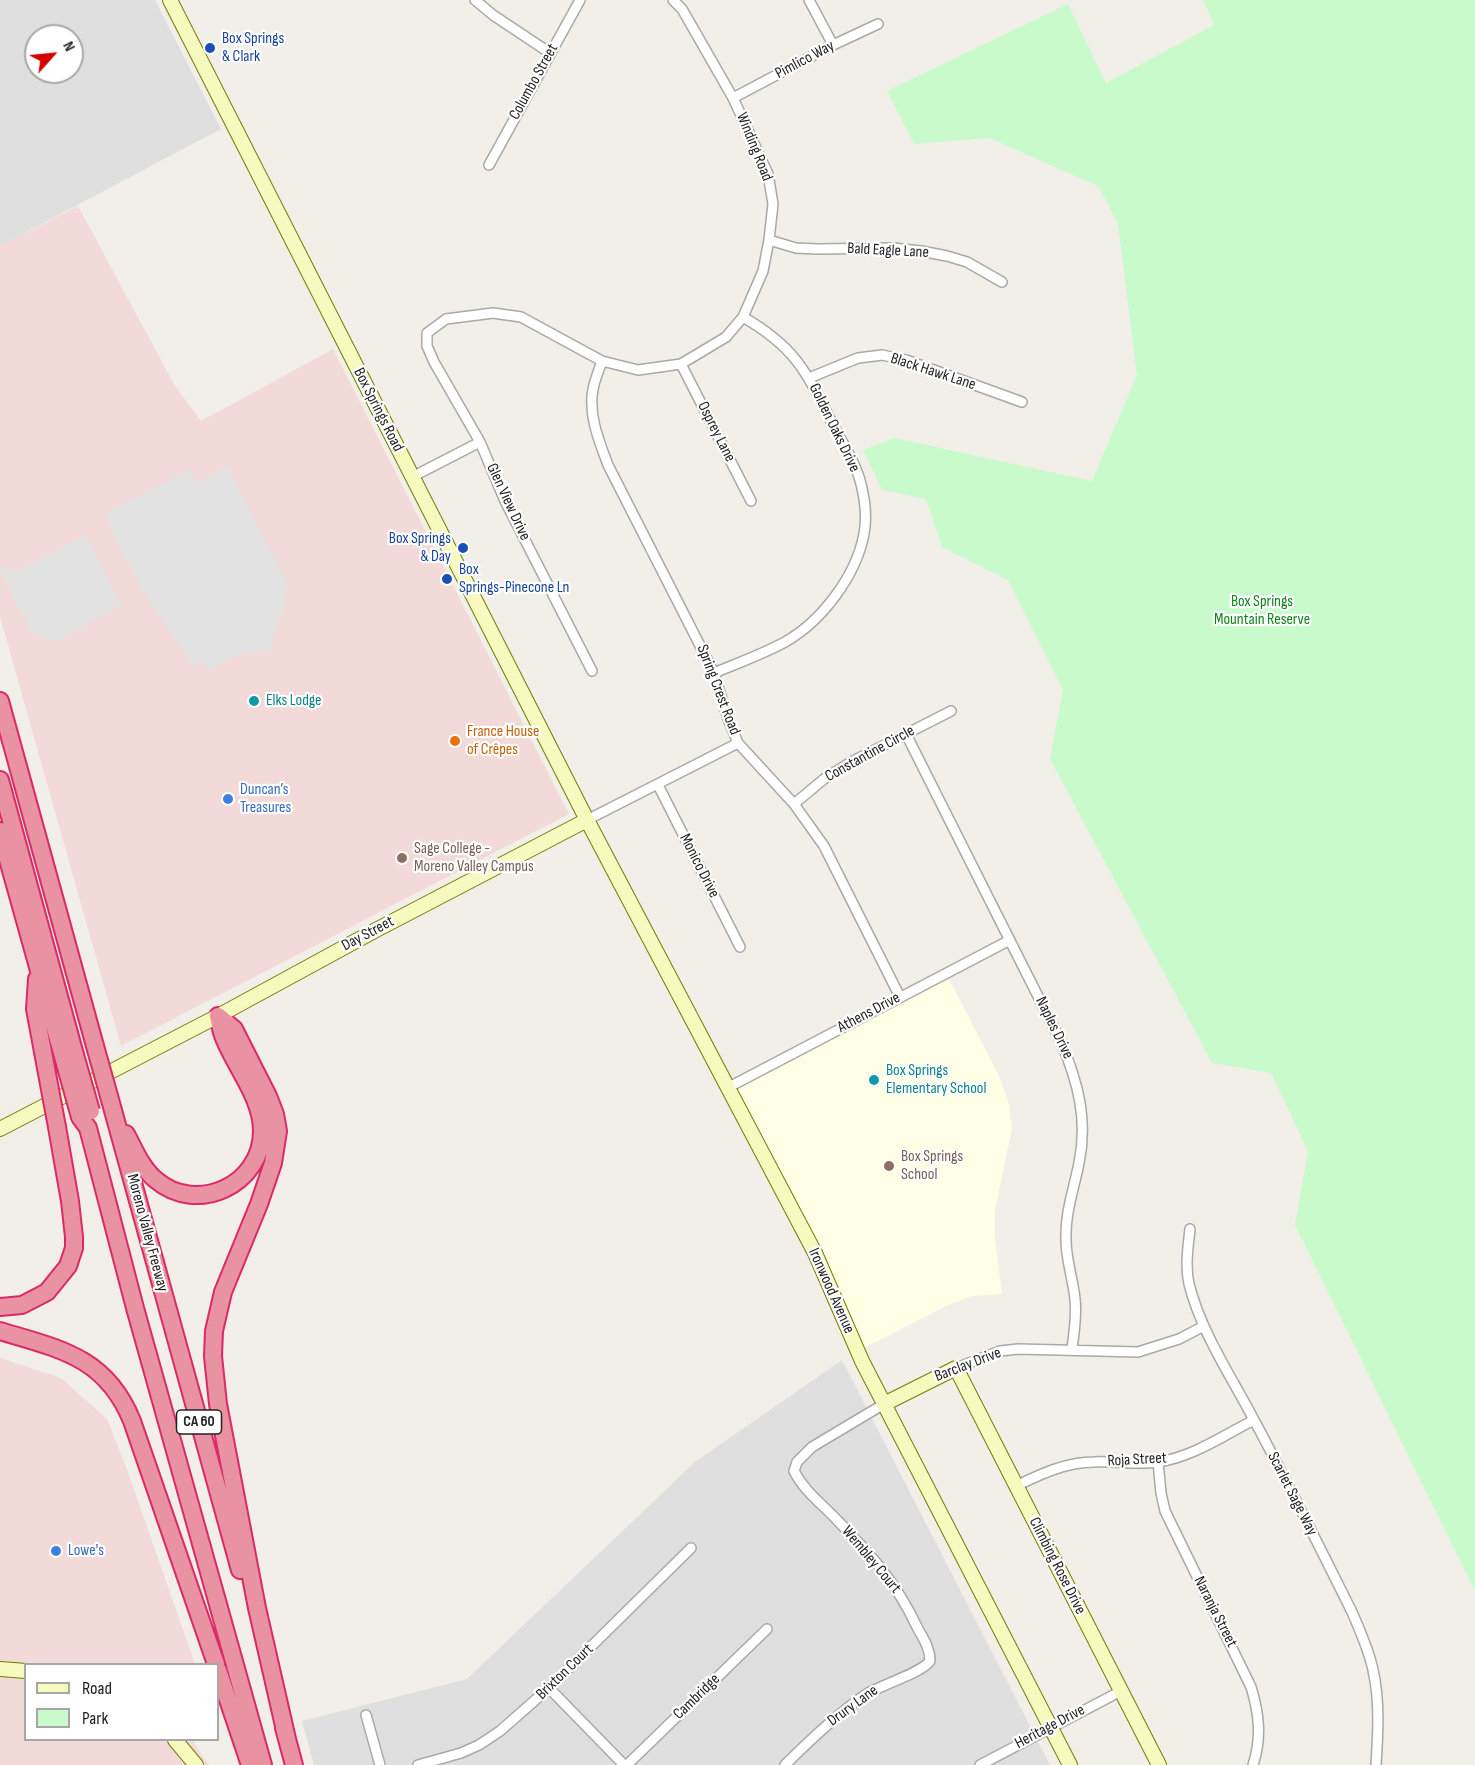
<!DOCTYPE html>
<html>
<head>
<meta charset="utf-8">
<style>
  body { margin:0 }
  #map { position:relative; width:1475px; height:1765px; overflow:hidden; background:#f2efe9; font-family:"Sofia Sans Condensed",sans-serif }
  canvas { display:block }
  .legend { position:absolute; left:24px; top:1663px; width:195px; height:78px; box-sizing:border-box; background:#fff; border:2px solid #a7a7a7; margin:0; padding:8px 10px; list-style:none; font-size:18px; color:#222 }
  .legend li { display:flex; align-items:center; gap:12px; height:30px }
  .legend b { width:30px; border:2px solid #a7a7a7 }
  .north { position:absolute; left:24px; top:24px; width:60px; height:60px; box-sizing:border-box; background:#fff; border:2px solid #a7a7a7; border-radius:50%; rotate:63deg; font-size:16px; font-weight:700; line-height:24px; text-align:center; color:#222 }
  .north::after { content:''; display:block; margin:auto; width:21px; height:27px; background:#d40000; clip-path:polygon(50% 0,100% 100%,50% 72%,0 100%) }
</style>
</head>
<body>
<div id="map">
<canvas width="1475" height="1765"></canvas>
<ul class="legend">
<li><b style="height:8px;background:#f7fabf"></b>Road</li>
<li><b style="height:16px;background:#c8facc"></b>Park</li>
</ul>
<div class="north">N</div>
</div>
<script>
const context = document.querySelector('canvas').getContext('2d');
context.lineJoin = 'round';
function fillPath(path, color) { context.fillStyle = color; context.fill(path, 'evenodd'); }
function strokePath(path, color, width, dash) { context.strokeStyle = color; context.lineWidth = width; context.lineCap = dash ? 'butt' : 'round'; context.setLineDash(dash || []); context.stroke(path); }
function drawText(font, color, halo, rows, align = 'center') {
  context.font = font + ' "Sofia Sans Condensed",sans-serif'; context.lineWidth = 4.5; context.setLineDash([]); context.textBaseline = 'middle'; context.strokeStyle = halo; context.fillStyle = color; for (const [text, x, y, turn = 0] of rows) {
    context.save(); context.translate(x, y); context.rotate((+turn || 0) * Math.PI / 180); context.textAlign = isNaN(turn) ? turn : align; if (halo) context.strokeText(text, 0, 0); context.fillText(text, 0, 0); context.restore();
  }
}
fillPath(new Path2D(`
  M0,0H155L221,129L0,246ZM36,36H72V72H36Z
  M842,1360L1050,1765H314L302,1721L467,1679L695,1462Z`), '#e0dfdf');
fillPath(new Path2D(`
  M78,206L175,386L201,421L333,349L569,814L121,1046L0,617V246Z
  M0,1358L61,1378L107,1419L128,1472L195,1664H26V1740H192L209,1765H0Z`), '#f2dad9');
fillPath(new Path2D(`
  M947,975L999,1076L1009,1104L1012,1128L995,1210V1240L1002,1294L972,1296L946,1306L860,1350L732,1087Z`), '#ffffe5');
fillPath(new Path2D(`
  M1203,0H1475V1591L1295,1225L1308,1151L1271,1073L1212,1063L1050,759L1063,690L1008,580L942,547L926,499L882,490L863,450L894,438L1092,481L1137,375L1118,224L1098,186L989,138L914,144L887,91L1068,4L1106,83L1214,25Z`), '#c8facc');
fillPath(new Path2D(`
  M227,466L280,568L286,581L287,591L285,603L269,652H244L208,670L202,661L195,668L147,598L114,537L106,513L190,469L197,484Z
  M86,535L122,606L55,642L33,635L0,571V567L19,571Z`), '#e2e2e2');
const street = new Path2D(`
  M475,0L493,15L550,53
  M809,0L833,45
  M733,98L833,45L878,24
  M489,165L580,0
  M769,240L796,248L818,249L893,248L921,251L947,256L967,262L1002,282
  M602,361C599,370 595,379 593,389C588,415 599,441 608,465L714,673L728,719L738,743L794,804L824,846L900,997
  M681,364L751,501
  M809,378L858,358L882,355L906,360L1022,402
  M412,477L480,442
  M592,671L505,501L480,442L434,362L427,346V333L446,319L493,313L521,317L602,361L638,370L681,364L726,337L743,317L763,271L769,240L773,204L768,174L733,98L682,9L673,0
  M714,673C738,663 763,654 785,642C822,621 856,576 864,534C867,518 865,500 861,484C856,463 842,442 832,423C806,371 795,347 743,317
  M906,734L1061,1042C1078,1082 1088,1120 1079,1163C1074,1189 1065,1212 1066,1240C1066,1260 1073,1279 1075,1299C1077,1316 1074,1332 1072,1349
  M658,785L740,947
  M794,804L824,779L851,762L951,711
  M587,820L738,743
  M729,1087L1010,940
  M1190,1229C1188,1247 1185,1266 1189,1284C1201,1332 1231,1376 1254,1420C1288,1483 1320,1548 1352,1612C1360,1631 1369,1650 1373,1670C1380,1701 1378,1734 1376,1765
  M956,1368L1000,1351L1018,1349L1138,1352L1179,1339L1204,1326
  M1158,1462L1161,1493L1165,1511L1251,1687C1259,1713 1262,1738 1253,1765
  M1016,1486C1041,1474 1066,1462 1094,1462C1115,1461 1137,1465 1158,1462C1193,1457 1224,1435 1254,1420
  M549,1688L624,1765
  M366,1715L380,1765
  M418,1765L461,1753L479,1745L500,1731L549,1688L691,1548
  M627,1765L767,1629
  M785,1765C810,1740 836,1715 865,1695C882,1684 920,1674 930,1661C930,1648 923,1638 917,1627C896,1582 871,1555 837,1520C822,1504 804,1491 794,1471L797,1462L812,1447L884,1404
  M980,1765L1121,1691`);
const secondary = new Path2D(`
  M170,0L587,820L815,1253L862,1361L1070,1765
  M0,1129L218,1016L376,930L587,820
  M884,1404L956,1368L1159,1765
  M0,1669L26,1671
  M175,1740L196,1765`);
const highway = new Path2D(`
  M0,701L95,1046
  M0,780L75,1055
  M0,831L64,1060
  M37,979L35,1009L46,1068
  M218,1016L234,1029L268,1096L275,1114L278,1131L273,1163L259,1204L223,1292L214,1331L213,1356L218,1404L257,1608L287,1739
  M109,1096L240,1570
  M80,1117L88,1128L135,1308L263,1765
  M126,1134C134,1149 142,1169 156,1180C197,1215 262,1185 262,1131C262,1098 236,1068 224,1038C221,1031 220,1023 218,1016
  M0,1307L22,1305L47,1292L68,1266L74,1248V1237L70,1201L57,1127
  M0,1331C60,1349 106,1357 132,1421L216,1664
  M218,1670L250,1765
  M284,1728L294,1765`);
strokePath(street, '#a9a9a9', 12);
strokePath(secondary, '#707d05', 16);
strokePath(highway, '#dc2a67', 20);
strokePath(street, '#fff', 9);
strokePath(secondary, '#f7fabf', 14);
strokePath(highway, '#e892a2', 16);
const highwayBridge = new Path2D(`
  M95,1046L109,1096
  M75,1055L91,1111
  M64,1060L80,1117
  M46,1068L57,1127`);
strokePath(highwayBridge, '#dc2a67', 20, []);
strokePath(highwayBridge, '#e892a2', 16);
for (const [x, y, r, color] of [
  [210,48,6,"#1a4fb4"],
  [463,548,6,"#1a4fb4"],
  [447,579,6,"#1a4fb4"],
  [254,701,6,"#0f9aa8"],
  [455,741,6,"#e8710a"],
  [228,799,6,"#3f7fe0"],
  [402,858,6,"#8d6e63"],
  [874,1080,6,"#0f9aa8"],
  [889,1166,6,"#8d6e63"],
  [56,1551,6,"#3f7fe0"]
]) { const dot = new Path2D(); dot.arc(x, y, r, 0, 2 * Math.PI); context.fillStyle = color; context.fill(dot); strokePath(dot, '#fff', 2); }
for (const [x, y, w] of [
  [199,1422,45]
]) { const box = new Path2D(); box.roundRect(x - w / 2, y - 12, w, 24, 4.5); context.fillStyle = '#fff'; context.fill(box); strokePath(box, '#222', 1.5); }
drawText('bold 15px', '#222', null, [
  ["CA 60",199,1422]
]);
drawText('16px', '#164399', '#fff', [
  ["Box Springs",222,39],
  ["& Clark",222,57],
  ["Box Springs",451,539,"right"],
  ["& Day",451,557,"right"],
  ["Box",459,570],
  ["Springs-Pinecone Ln",459,588]
], 'left');
drawText('16px', '#222', '#fff', [
  ["Pimlico Way",805,60,-28],
  ["Columbo Street",534,82,-61],
  ["Winding Road",754,147,68],
  ["Bald Eagle Lane",888,251,3],
  ["Black Hawk Lane",933,372,18],
  ["Box Springs Road",378,410,63],
  ["Golden Oaks Drive",834,428,64],
  ["Osprey Lane",716,432,63],
  ["Glen View Drive",508,502,65],
  ["Spring Crest Road",718,690,69],
  ["Constantine Circle",870,754,-29],
  ["Monico Drive",699,866,63],
  ["Day Street",368,934,-28],
  ["Athens Drive",869,1013,-28],
  ["Naples Drive",1054,1028,64],
  ["Moreno Valley Freeway",147,1233,75],
  ["Ironwood Avenue",831,1291,66],
  ["Barclay Drive",968,1365,-21],
  ["Roja Street",1137,1460,-3],
  ["Scarlet Sage Way",1292,1494,63],
  ["Wembley Court",871,1560,50],
  ["Climbing Rose Drive",1057,1566,63],
  ["Naranja Street",1215,1612,63],
  ["Brixton Court",565,1672,-44],
  ["Cambridge",697,1697,-44],
  ["Drury Lane",853,1706,-36],
  ["Heritage Drive",1050,1727,-28]
]);
drawText('16px', '#0c8416', '#fff', [
  ["Box Springs",1262,602],
  ["Mountain Reserve",1262,620]
]);
drawText('16px', '#0d838f', '#fff', [
  ["Elks Lodge",266,701],
  ["Box Springs",886,1071],
  ["Elementary School",886,1089]
], 'left');
drawText('16px', '#c56008', '#fff', [
  ["France House",467,732],
  ["of Crêpes",467,750]
], 'left');
drawText('16px', '#366cbe', '#fff', [
  ["Duncan’s",240,790],
  ["Treasures",240,808],
  ["Lowe's",68,1551]
], 'left');
drawText('16px', '#785e54', '#fff', [
  ["Sage College -",414,849],
  ["Moreno Valley Campus",414,867],
  ["Box Springs",901,1157],
  ["School",901,1175]
], 'left');
</script>
</body>
</html>
